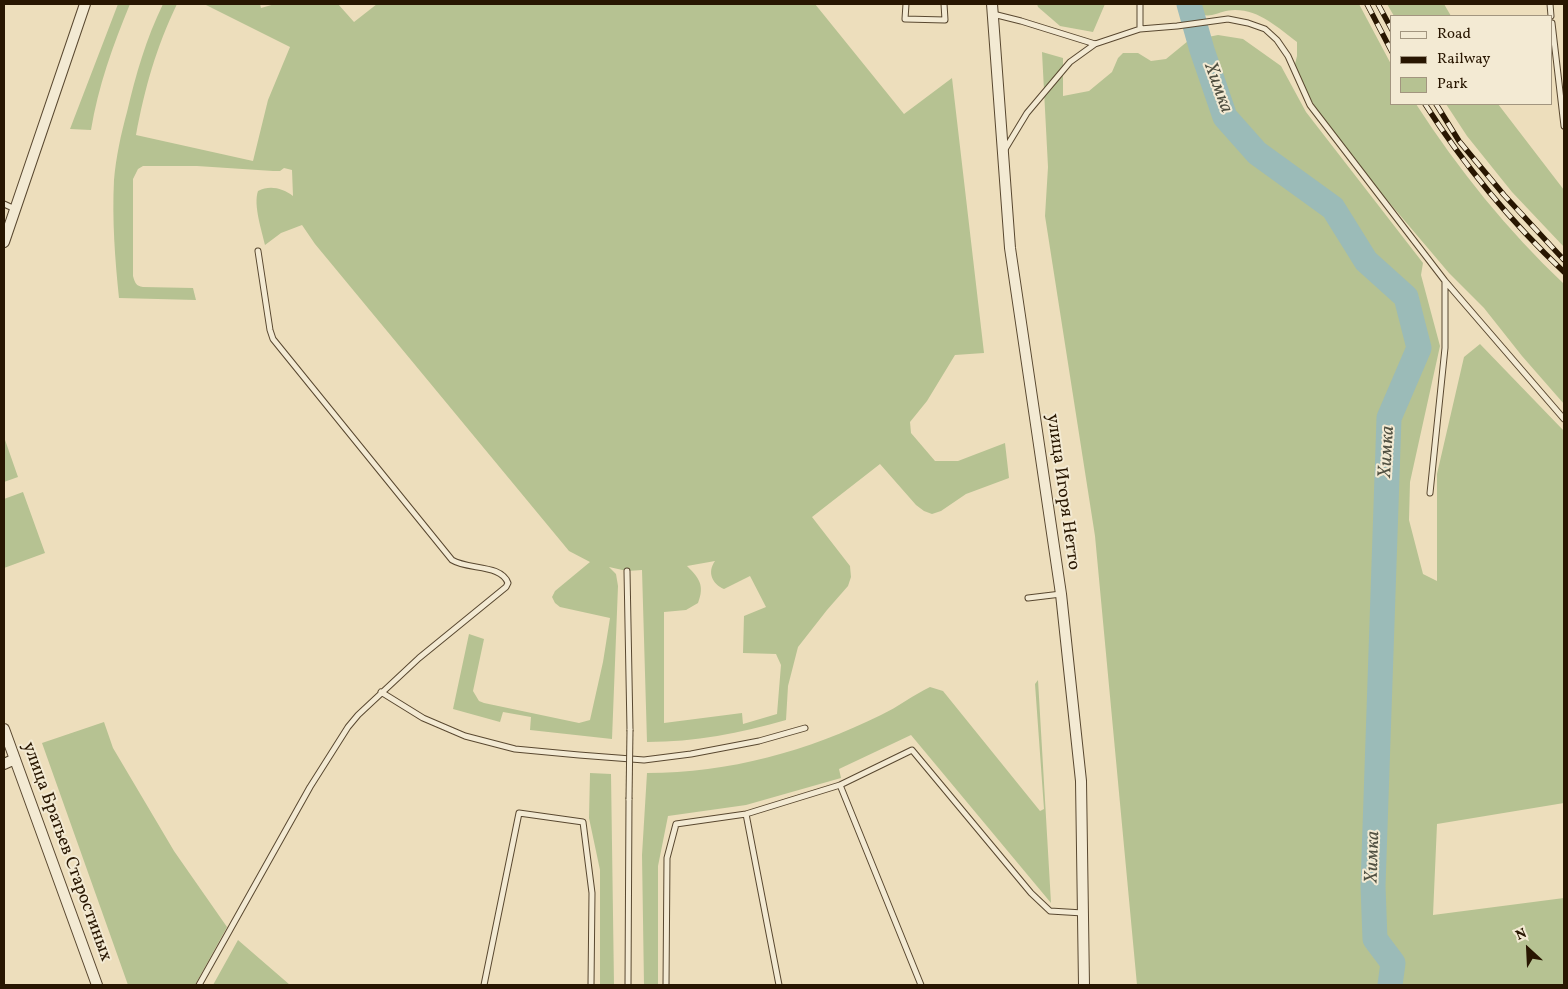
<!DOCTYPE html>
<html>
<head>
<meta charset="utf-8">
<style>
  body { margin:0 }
  #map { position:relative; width:1568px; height:989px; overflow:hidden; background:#eddebc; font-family:Vollkorn,serif }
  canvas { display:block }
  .frame { position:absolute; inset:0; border:5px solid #281601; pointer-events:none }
  .legend { position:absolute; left:1390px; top:15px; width:162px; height:90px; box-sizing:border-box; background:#f3ead3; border:1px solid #a2957f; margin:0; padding:6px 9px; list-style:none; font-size:15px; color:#281601 }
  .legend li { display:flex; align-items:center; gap:10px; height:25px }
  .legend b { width:25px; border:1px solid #a2957f }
  .north { position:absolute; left:1503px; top:924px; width:50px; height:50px; -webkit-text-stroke:4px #f3ead3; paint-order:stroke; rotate:335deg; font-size:14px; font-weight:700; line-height:20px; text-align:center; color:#281601 }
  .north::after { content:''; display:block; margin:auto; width:18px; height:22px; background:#281601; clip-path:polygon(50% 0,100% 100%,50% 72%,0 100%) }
</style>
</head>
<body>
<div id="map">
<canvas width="1568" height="989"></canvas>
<div class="frame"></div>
<ul class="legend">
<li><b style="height:6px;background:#f3ead3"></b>Road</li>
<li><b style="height:6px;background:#281601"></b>Railway</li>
<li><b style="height:14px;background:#b6c292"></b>Park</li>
</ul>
<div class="north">N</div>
</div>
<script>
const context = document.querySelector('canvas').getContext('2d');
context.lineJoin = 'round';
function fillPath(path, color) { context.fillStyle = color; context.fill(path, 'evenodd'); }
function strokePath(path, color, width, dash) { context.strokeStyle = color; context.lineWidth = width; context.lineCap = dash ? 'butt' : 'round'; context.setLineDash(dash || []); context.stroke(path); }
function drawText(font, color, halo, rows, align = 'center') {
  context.font = font + ' Vollkorn,serif'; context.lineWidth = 4; context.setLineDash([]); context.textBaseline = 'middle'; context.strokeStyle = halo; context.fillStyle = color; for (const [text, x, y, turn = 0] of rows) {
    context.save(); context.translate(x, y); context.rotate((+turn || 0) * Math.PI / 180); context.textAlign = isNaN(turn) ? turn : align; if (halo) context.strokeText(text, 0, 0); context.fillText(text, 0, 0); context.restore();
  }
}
fillPath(new Path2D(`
  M118,4H130C113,45 98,87 91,130L70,129Z
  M163,4H177C156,48 145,87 136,135L253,161L268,100L290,47L204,4H260L261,8L275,4H338L354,22L377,4H815L904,114L952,78L984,353L955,355L927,401L910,422L911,433L935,461H958L1005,443L1009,478L966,494L941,511L932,514L924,511L916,505L880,464L812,517L850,566L851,577L848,586L827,610L798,647L788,686L786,720C740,733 695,742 647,742L642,570L627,571L609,567L616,574L618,586L612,739L530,730L531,717L503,712L500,722L453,709L469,634L484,639L473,691L479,701L484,703L579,723L590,720L603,662L610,618L560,607L555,603L552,597L555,591L590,562L569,551L315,244L302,225L281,233L265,245C262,231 253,205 258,191C270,185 282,188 293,196L292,170L284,168L280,171H273L197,166H143L138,169L133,179V276C135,283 136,286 143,287L193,288L196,300L119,298C115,259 112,220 114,180C116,157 121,134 127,112C136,74 146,39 163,4ZM715,561C707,572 712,584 724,589L750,576L766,607L744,616L743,653L776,654L781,665L777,714L743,724L742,713L664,723V612L686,610L698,603C705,585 699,578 687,566Z
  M1037,4H1105L1093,32L1060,26L1038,7Z
  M1181,4H1359L1392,66V104H1416C1458,169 1507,230 1564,284V404L1522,356L1484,308L1449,273L1342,147L1314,105L1294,68L1297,56V42C1278,28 1260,10 1235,10C1226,10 1220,13 1212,15C1201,17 1191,11 1182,6Z
  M1387,4H1444L1451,16H1394Z
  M1218,35L1243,39L1281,66L1306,112L1423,263L1421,275L1440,346L1410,482L1409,520L1423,574L1437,581V474L1464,357L1480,344L1564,431V803L1437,824L1433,915L1564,898V985H1137L1095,536L1045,216L1048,167L1042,52L1063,58V96L1089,91L1112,72L1118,58L1123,53H1138L1151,61L1166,59L1188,41Z
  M1446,104H1498L1564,190V247L1512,192L1467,136Z
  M4,437L18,477L4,482Z
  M23,492L45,553L4,568V499Z
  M1038,680L1051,903L911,735L839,769L841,778L746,805L668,816L658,866V985H644L642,855L647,773C729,773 808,751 881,715C898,707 913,695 930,687L943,691L1040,811L1044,809L1035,684Z
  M104,722L113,748L174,851L227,927L195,985H128L42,743Z
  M590,773L611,774L614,985H600V870L589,818Z
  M238,940L290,985H213Z`), '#b6c292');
strokePath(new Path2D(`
  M1189,4L1202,50L1225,117L1257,153L1333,208L1366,261L1406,297L1419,348L1389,418L1373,886L1375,939L1393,963L1390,985`), '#9bbbb8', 25);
const service = new Path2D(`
  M906,4L905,19L945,20L944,4
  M1140,4V29
  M1550,4L1551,16
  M993,14L1021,21L1095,44L1140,29L1177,26L1228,19L1248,23L1265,29L1277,40L1288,56L1310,105L1445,281L1564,419
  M1552,23L1564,126
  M1004,151L1027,113L1070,62L1095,44
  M4,204L15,209
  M1430,493L1445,348V282
  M627,571L630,730
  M1028,598L1061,594
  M381,692L423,718L465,736L515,749L579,755L644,760L691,754L759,741L805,728
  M840,785L921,985
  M746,814L779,985
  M199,985L310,787L348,727L358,715L419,658L506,587L508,583C501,564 468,570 452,560L273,339L270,330L258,251
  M484,985L519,813L583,822L592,893L591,985
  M628,985L629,799
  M666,985L667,858L676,824L746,814L840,785L912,750L1031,893L1050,911L1083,913`);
const minor = new Path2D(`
  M992,4L1010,248L1061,594L1081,781L1084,985
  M4,242L85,4
  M4,729L97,985
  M4,764L15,759`);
strokePath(service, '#594830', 7);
strokePath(minor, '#594830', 12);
strokePath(service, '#f3ead3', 5);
strokePath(minor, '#f3ead3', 10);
const rail = new Path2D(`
  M1367,4L1392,52
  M1378,4L1392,30
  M1425,104C1464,165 1511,222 1564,272
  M1436,104L1459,141L1504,195L1564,260`);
strokePath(rail, '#281601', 5.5);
strokePath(rail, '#f3ead3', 4, [11]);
const serviceBridge = new Path2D(`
  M629,799L630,730`);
strokePath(serviceBridge, '#594830', 7, []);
strokePath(serviceBridge, '#f3ead3', 5);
drawText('18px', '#281601', '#f3ead3', [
  ["улица Игоря Нетто",1062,492,82],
  ["улица Братьев Старостиных",66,852,70]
]);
drawText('italic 19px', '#505041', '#f3ead3', [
  ["Химка",1217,88,70],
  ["Химка",1388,452,-87],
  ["Химка",1374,857,-88]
]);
</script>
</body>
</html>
